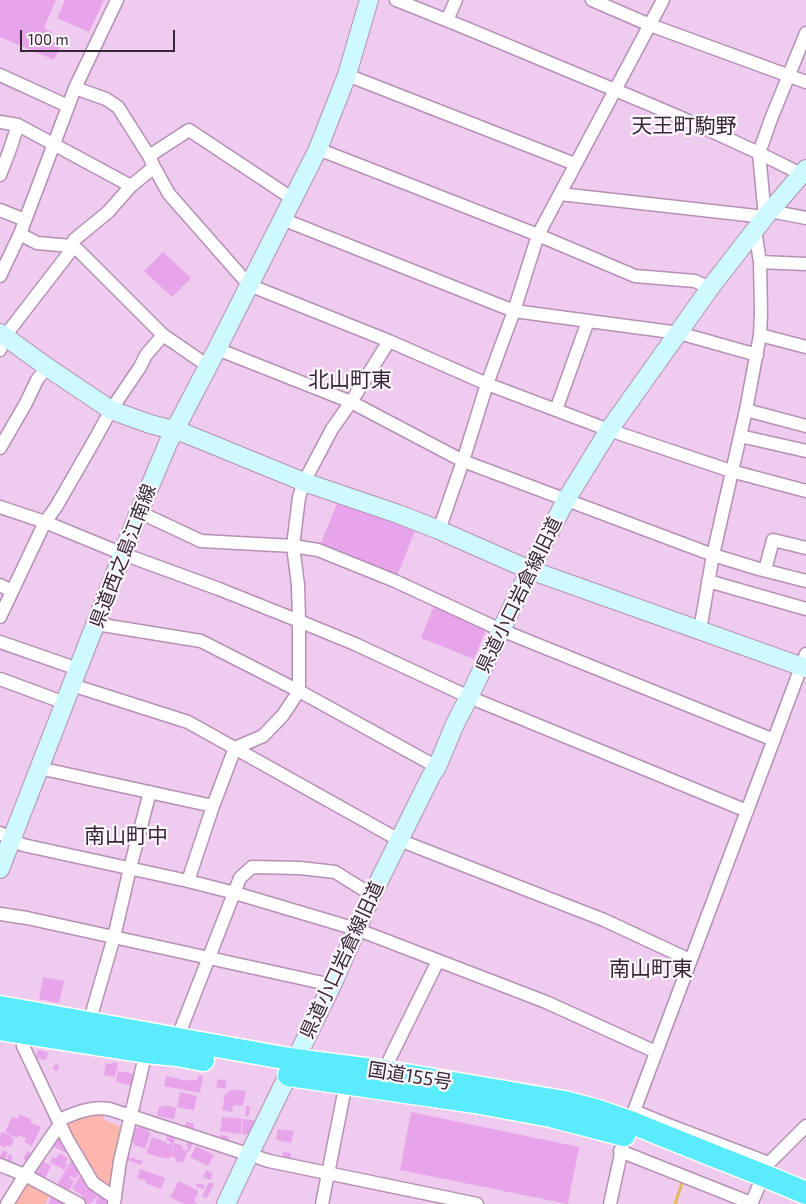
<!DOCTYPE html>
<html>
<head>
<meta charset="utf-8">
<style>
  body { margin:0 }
  #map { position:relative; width:806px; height:1204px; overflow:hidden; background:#efcbef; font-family:"Exo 2",sans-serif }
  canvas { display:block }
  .scale { position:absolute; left:20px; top:30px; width:155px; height:22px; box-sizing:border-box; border:2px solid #352735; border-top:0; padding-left:6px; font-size:15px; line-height:18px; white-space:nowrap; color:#352735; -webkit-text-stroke:4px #fef7fe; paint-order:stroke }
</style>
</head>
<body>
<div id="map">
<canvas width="806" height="1204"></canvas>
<div class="scale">100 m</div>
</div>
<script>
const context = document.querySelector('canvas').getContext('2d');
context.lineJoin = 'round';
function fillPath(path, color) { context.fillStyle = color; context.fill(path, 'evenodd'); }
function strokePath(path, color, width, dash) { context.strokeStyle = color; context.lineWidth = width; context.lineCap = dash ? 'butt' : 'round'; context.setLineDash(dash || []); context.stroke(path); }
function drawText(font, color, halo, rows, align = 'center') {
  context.font = font + ' "Exo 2","Noto Sans JP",sans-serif'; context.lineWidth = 4.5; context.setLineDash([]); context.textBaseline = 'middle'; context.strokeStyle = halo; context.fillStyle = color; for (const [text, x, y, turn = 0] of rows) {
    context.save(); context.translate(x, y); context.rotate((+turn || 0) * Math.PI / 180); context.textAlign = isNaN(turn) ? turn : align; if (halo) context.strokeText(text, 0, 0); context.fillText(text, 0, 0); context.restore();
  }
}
fillPath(new Path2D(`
  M106,1111L103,1119L125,1129L111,1193L95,1181L63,1123L82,1114Z
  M24,1181L52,1192L45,1204H10Z`), '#fcb6ae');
strokePath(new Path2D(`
  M675,1204L683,1180`), '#e2b95d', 3);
fillPath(new Path2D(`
  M0,0H56L44,28L52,32L48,40L61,45L54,60L0,37Z
  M65,0H104L89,32L57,18Z
  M163,252L191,278L172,297L144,271Z
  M338,501L415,531L395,581L318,550Z
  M434,606L487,627L474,659L421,638Z
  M43,977L64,981L59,1003L39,999Z
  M38,1050L48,1052L46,1060L36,1058Z
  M113,1062L118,1063L115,1077L104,1075L106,1063L112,1064Z
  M55,1064L59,1065L57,1071L53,1069Z
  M118,1071L136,1074L134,1086L116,1082Z
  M198,1075L203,1076L200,1093L164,1086L166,1076L188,1081L189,1079L197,1081Z
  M218,1079L227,1081L225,1089L216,1087Z
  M231,1089L246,1091L243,1106L233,1105L232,1112L222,1110L225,1094H227L228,1091L231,1092Z
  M180,1092L197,1096L194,1110L177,1107Z
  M164,1105L176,1108L174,1119L157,1116L159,1106L164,1107Z
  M246,1106H250L249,1116H245Z
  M411,1112L579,1147L568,1204L400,1170Z
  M19,1114L31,1119L30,1122L41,1127L32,1146L24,1142L26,1138L18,1135L17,1138L5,1132L12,1117L17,1119Z
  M222,1117L242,1119L241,1134L237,1133V1134L220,1131Z
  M243,1119L257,1121L253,1135L242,1134Z
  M186,1122L194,1123L193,1132L184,1130Z
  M133,1127L138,1128V1127L149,1130L148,1132L151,1133L145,1149L134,1145V1143L129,1141Z
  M278,1129L294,1131L291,1143L276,1140Z
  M2,1132L11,1136V1137L14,1139L11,1147L7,1145L6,1148L0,1145V1136Z
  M168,1133L176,1136L169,1159L161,1157V1158L146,1153L152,1137L166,1142V1143L170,1145V1142L166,1140Z
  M221,1134L229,1137L226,1146L218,1143Z
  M56,1136L67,1142L66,1144L61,1141V1143L71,1148L68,1154L53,1146V1145L52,1144Z
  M188,1140L193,1142L190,1151L187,1150L188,1146H186Z
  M175,1143L183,1146L182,1149L188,1151L183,1163L175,1161L176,1158L170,1156Z
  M196,1146L214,1155L208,1166L190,1157Z
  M3,1150L8,1153L4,1161L0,1159V1156Z
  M28,1151L34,1156L29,1163L23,1159Z
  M283,1152L291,1153L290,1159L282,1157Z
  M59,1153L68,1158L65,1164L67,1165L64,1170L50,1162L53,1157L56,1159Z
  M9,1154L13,1157L10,1163L6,1162Z
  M74,1155L82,1169L76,1179L70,1176L69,1178L74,1181L70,1190L67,1189L66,1192L56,1187Z
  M126,1156L143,1161L141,1165L125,1159Z
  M41,1160L51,1166L44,1180L31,1173Z
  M140,1169L165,1178L161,1189L145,1183L146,1181L137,1178Z
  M206,1170L213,1174L210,1180L203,1177Z
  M82,1173L90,1182L86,1188L87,1189L91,1183L99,1188L96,1193L98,1194L93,1202L92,1201L90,1204L88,1203L87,1204L84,1202L85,1201L81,1198L83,1196L72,1188Z
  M179,1181L199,1191L194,1201L197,1202L195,1204H184L170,1197Z
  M209,1182L214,1184L207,1198L202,1196Z
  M197,1183L205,1185L204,1189L196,1187Z
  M98,1192L109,1196V1204H96Z
  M52,1195L66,1204H48Z`), '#e8a4ea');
const street = new Path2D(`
  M396,0C460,25 523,52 586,78C659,108 731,138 801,174
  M592,0L650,25L806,82
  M447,20L456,0
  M0,75L68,106
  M347,75L575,164
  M75,88L106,99L118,107L149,156L154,167L169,194L249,285L389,341L487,384L609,430L731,471L806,491
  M0,122L18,125L131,186
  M318,149L538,235L635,276L695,281L710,288
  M149,156L189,130L293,199
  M0,175L9,152L18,125
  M560,194L765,217L759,153L771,119L806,33
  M0,210L25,220
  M770,211L806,218
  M282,219L514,311L679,333L757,355
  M20,234L37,243L71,246L77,249L163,335L208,366
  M760,262L806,264
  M0,276L20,234L75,88L117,0
  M760,335L806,347
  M217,349L351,402L463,461L713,555L759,569L806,581
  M0,350L5,336L69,253L74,240L108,212L131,186L154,167
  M556,410L588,321
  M746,410L806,426
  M740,436L806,451
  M0,448L26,403L37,380L47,367
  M0,507L45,522L123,554L219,589L299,621L355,644L469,697L747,811
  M139,512L201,541L293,546L318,550L395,581L501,630L774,740
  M439,530L463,461L487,384L514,311L538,235L663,0
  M765,570L773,540L806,548
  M708,581L806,609
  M0,585L12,591
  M0,617L45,522L56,507L94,441L111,410L140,367L146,355L163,335
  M96,624L201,641L299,691L437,767
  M700,630L713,555L746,410L760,335L761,314L760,262L755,230
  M0,642L78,669
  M0,679L65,703
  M72,685L188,722L399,840L604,920L690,960
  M39,768L213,806
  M0,833L23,845L188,881L235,893L356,929L546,1002L656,1052
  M188,881L213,806L235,748L263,736L283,715L299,691V621L298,585L293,546L299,497L304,482L332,429L351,402L389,341
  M0,914L27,918L332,985
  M89,1023L114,937L130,868L150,792
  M25,1032L23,1046L67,1139L93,1183L115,1198
  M177,1039L240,878L252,867L300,868L335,872L372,895
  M388,1072L390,1058L438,961
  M634,1111L666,1124L769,1163
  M59,1120C75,1113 91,1106 109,1109L269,1161L477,1204
  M620,1151L751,1203
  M0,1165L25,1175L79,1204
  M114,1203L120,1161L146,1052
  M7,1204L25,1175L60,1124
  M322,1204L346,1083
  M610,1204L625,1135L806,654
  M751,1204L769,1163L806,1126`);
const secondary = new Path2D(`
  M0,333L47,367L111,410L150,424L184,433L304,482L398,514L439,530L530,570L806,668
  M0,869L139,512L169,441L217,349L318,149L347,75L369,0
  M226,1204L249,1155L332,985L372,895L431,776L437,767L455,724L469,697L530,570L566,500L609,430L710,288L765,217L806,169`);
const highway = new Path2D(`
  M0,1007L295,1060L388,1072L564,1102L598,1111L630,1122L682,1143
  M0,1029L146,1052L177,1055L203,1060
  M289,1075L475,1102L551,1116L624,1135
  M770,1178L806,1193`);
strokePath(street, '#b491b4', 15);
strokePath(secondary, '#b491b4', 20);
strokePath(highway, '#fff', 25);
strokePath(street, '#fff', 12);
strokePath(secondary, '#cef9fe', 18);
strokePath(highway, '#5aecfd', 22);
const highwayBridge = new Path2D(`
  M682,1143L770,1178`);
strokePath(highwayBridge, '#fff', 25, []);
strokePath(highwayBridge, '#5aecfd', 22);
drawText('19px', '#352735', '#fef7fe', [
  ["県道西之島江南線",123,556,-69],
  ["県道小口岩倉線旧道",519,595,-64],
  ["県道小口岩倉線旧道",342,960,-65],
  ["国道155号",410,1076,9]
]);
drawText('21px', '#352735', '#fef7fe', [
  ["天王町駒野",684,126],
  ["北山町東",350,380],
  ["南山町中",126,836],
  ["南山町東",651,969]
]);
</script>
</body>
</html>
